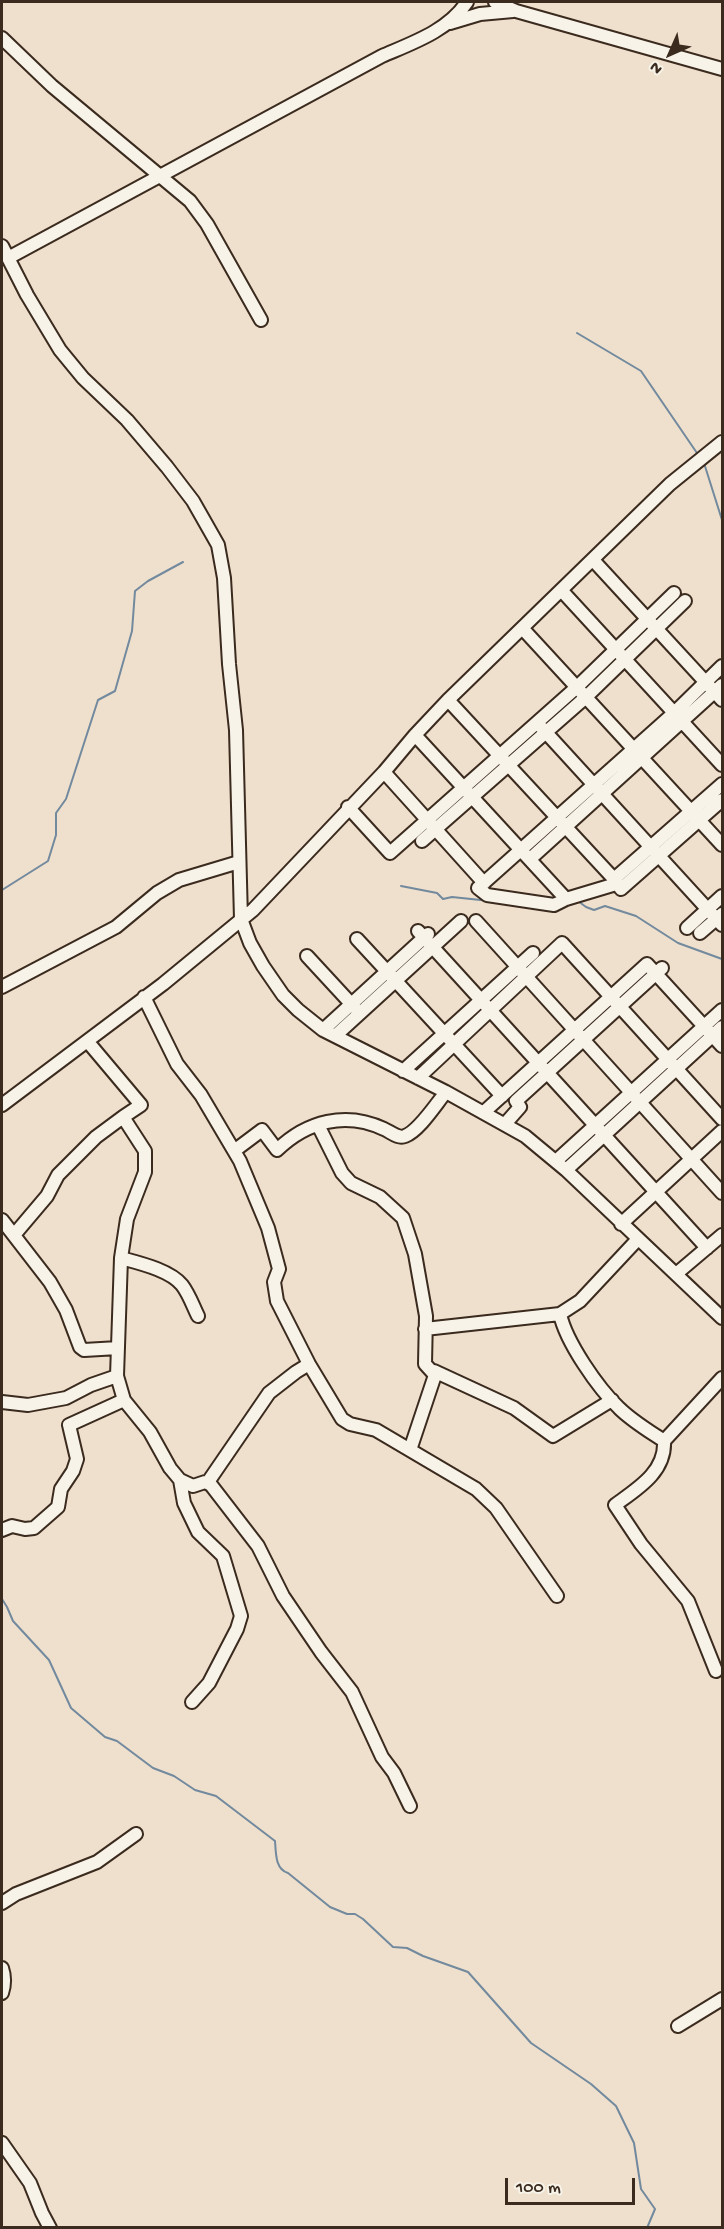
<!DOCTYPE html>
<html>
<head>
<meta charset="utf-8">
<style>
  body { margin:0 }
  #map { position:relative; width:724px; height:2229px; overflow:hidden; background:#eee0cc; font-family:"Gochi Hand",sans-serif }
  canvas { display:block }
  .frame { position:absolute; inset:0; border:3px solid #3b2a1e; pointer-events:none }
  .north { position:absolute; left:640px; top:24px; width:60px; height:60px; -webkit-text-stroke:4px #f7f3e8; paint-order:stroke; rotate:225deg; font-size:16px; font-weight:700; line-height:24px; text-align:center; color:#3b2a1e }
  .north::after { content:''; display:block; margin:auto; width:21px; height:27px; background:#3b2a1e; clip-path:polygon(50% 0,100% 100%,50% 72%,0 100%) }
  .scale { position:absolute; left:505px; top:2178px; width:130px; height:27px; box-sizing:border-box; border:3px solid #3b2a1e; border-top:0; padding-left:8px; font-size:18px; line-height:21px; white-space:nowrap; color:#3b2a1e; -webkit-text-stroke:4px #f7f3e8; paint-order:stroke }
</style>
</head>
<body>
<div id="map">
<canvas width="724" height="2229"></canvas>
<div class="frame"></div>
<div class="north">N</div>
<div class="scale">100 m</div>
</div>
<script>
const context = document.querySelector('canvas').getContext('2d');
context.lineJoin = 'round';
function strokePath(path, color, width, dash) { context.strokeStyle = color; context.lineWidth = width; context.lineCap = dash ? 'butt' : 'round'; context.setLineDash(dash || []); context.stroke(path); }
strokePath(new Path2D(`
  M577,333L641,371L699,456
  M704,463L722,520
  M401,886L437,893L443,899L452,897L490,901
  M2,890L48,861L56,835V813L66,799L98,700L115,691L132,631L135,591L148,581L183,562
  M578,901L586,907L594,910L605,906L636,916L678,943L722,959
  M2,1599L7,1607L13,1621L49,1660L71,1708L105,1737L117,1741L153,1768L174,1776L195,1790L216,1796L275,1841C276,1853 275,1869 288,1873L330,1907L347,1914H355L363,1919L393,1947L407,1948L423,1956L468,1972L531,2043L591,2084L616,2106L634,2143L641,2189L655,2209L647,2228`), '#72899e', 2);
const minor = new Path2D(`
  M495,2L516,11L722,69
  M450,23L480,14L513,11
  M2,38L52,86L190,201L207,224L261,320
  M2,246L27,295L60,350L83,378L127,420L167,467L193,501L218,545L224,578L229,664L236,730L241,919L250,943L263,966L283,995L298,1010L323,1030L446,1092L525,1136L566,1170L722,1318
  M8,258L382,56C412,43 448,31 467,2
  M593,560L722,700
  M562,591L722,765
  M523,629L722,845
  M448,700L614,879L621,889L722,800
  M541,727L722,925
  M415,735L566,899
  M384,772L484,883
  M348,807L390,853L577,687L674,593
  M422,841L586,697L685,601
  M530,859L722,685
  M614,879L722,784
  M616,884L566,899L554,905L487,895L478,888L674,713L722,666
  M476,921L722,1193
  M687,928L722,896
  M418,931L707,1248
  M700,933L722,914
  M357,939L502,1096
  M307,956L355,1008
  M2,987L116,927L157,893L179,880L239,862
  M144,997L177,1064L201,1095L240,1161L268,1228L279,1269L274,1282L277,1301L309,1364L342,1419L350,1424L376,1430L476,1489L496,1508L557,1596
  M323,1030L428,934
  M335,1036L461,921
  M88,1042L141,1105L123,1117L145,1151V1172L127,1219L121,1258L117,1376L124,1400L150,1432L170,1468L180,1480L193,1486L205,1482L211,1485L258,1546L283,1596L321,1652L352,1692L382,1757L394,1773L410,1806
  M403,1071L533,953
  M418,1078L562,943L722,1119
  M2,1105L163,984L253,910L384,772L415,735L448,700L670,484L722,442
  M484,1112L647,964L722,1046
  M505,1124L520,1107L516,1101L662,968
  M318,1125L342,1173L351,1183L380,1197L403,1218L415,1254L426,1316L425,1364L435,1375L410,1450
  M234,1151L262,1130L277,1150C307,1121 346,1111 384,1129C391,1132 398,1139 405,1136C419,1131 436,1104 446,1092
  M556,1161L722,1010
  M566,1170L722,1027
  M2,1220L50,1282L66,1310L80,1347L84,1350L118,1348
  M621,1224L722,1131
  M14,1235L47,1196L58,1175L96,1137L123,1117
  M121,1258C139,1263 170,1270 182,1285C189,1294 193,1306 198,1316
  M676,1274L722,1235
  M560,1314C566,1342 598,1388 619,1408C632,1421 649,1431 664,1441
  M425,1329L560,1314L580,1301L638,1239
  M434,1371L514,1408L553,1436L612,1400
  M2,1402L28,1405L66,1398L91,1385L117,1376
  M180,1480L184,1503L198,1532L223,1556L241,1616L237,1629L209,1683L192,1702
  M208,1482L269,1393L296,1372L309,1364
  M2,1530L12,1526L25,1529L34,1528L58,1507L61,1489L73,1471L77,1459L69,1425L124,1400
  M716,1671L688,1601L641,1544L615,1505C637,1489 666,1472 664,1441L722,1378
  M2,1903L16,1894L97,1862L136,1834
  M2,1968C5,1977 5,1984 2,1993
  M678,2026L722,1999
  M2,2143L30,2183L42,2213L50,2228`);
strokePath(minor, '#3b2a1e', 16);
strokePath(minor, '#f7f3e8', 12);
</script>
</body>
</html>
